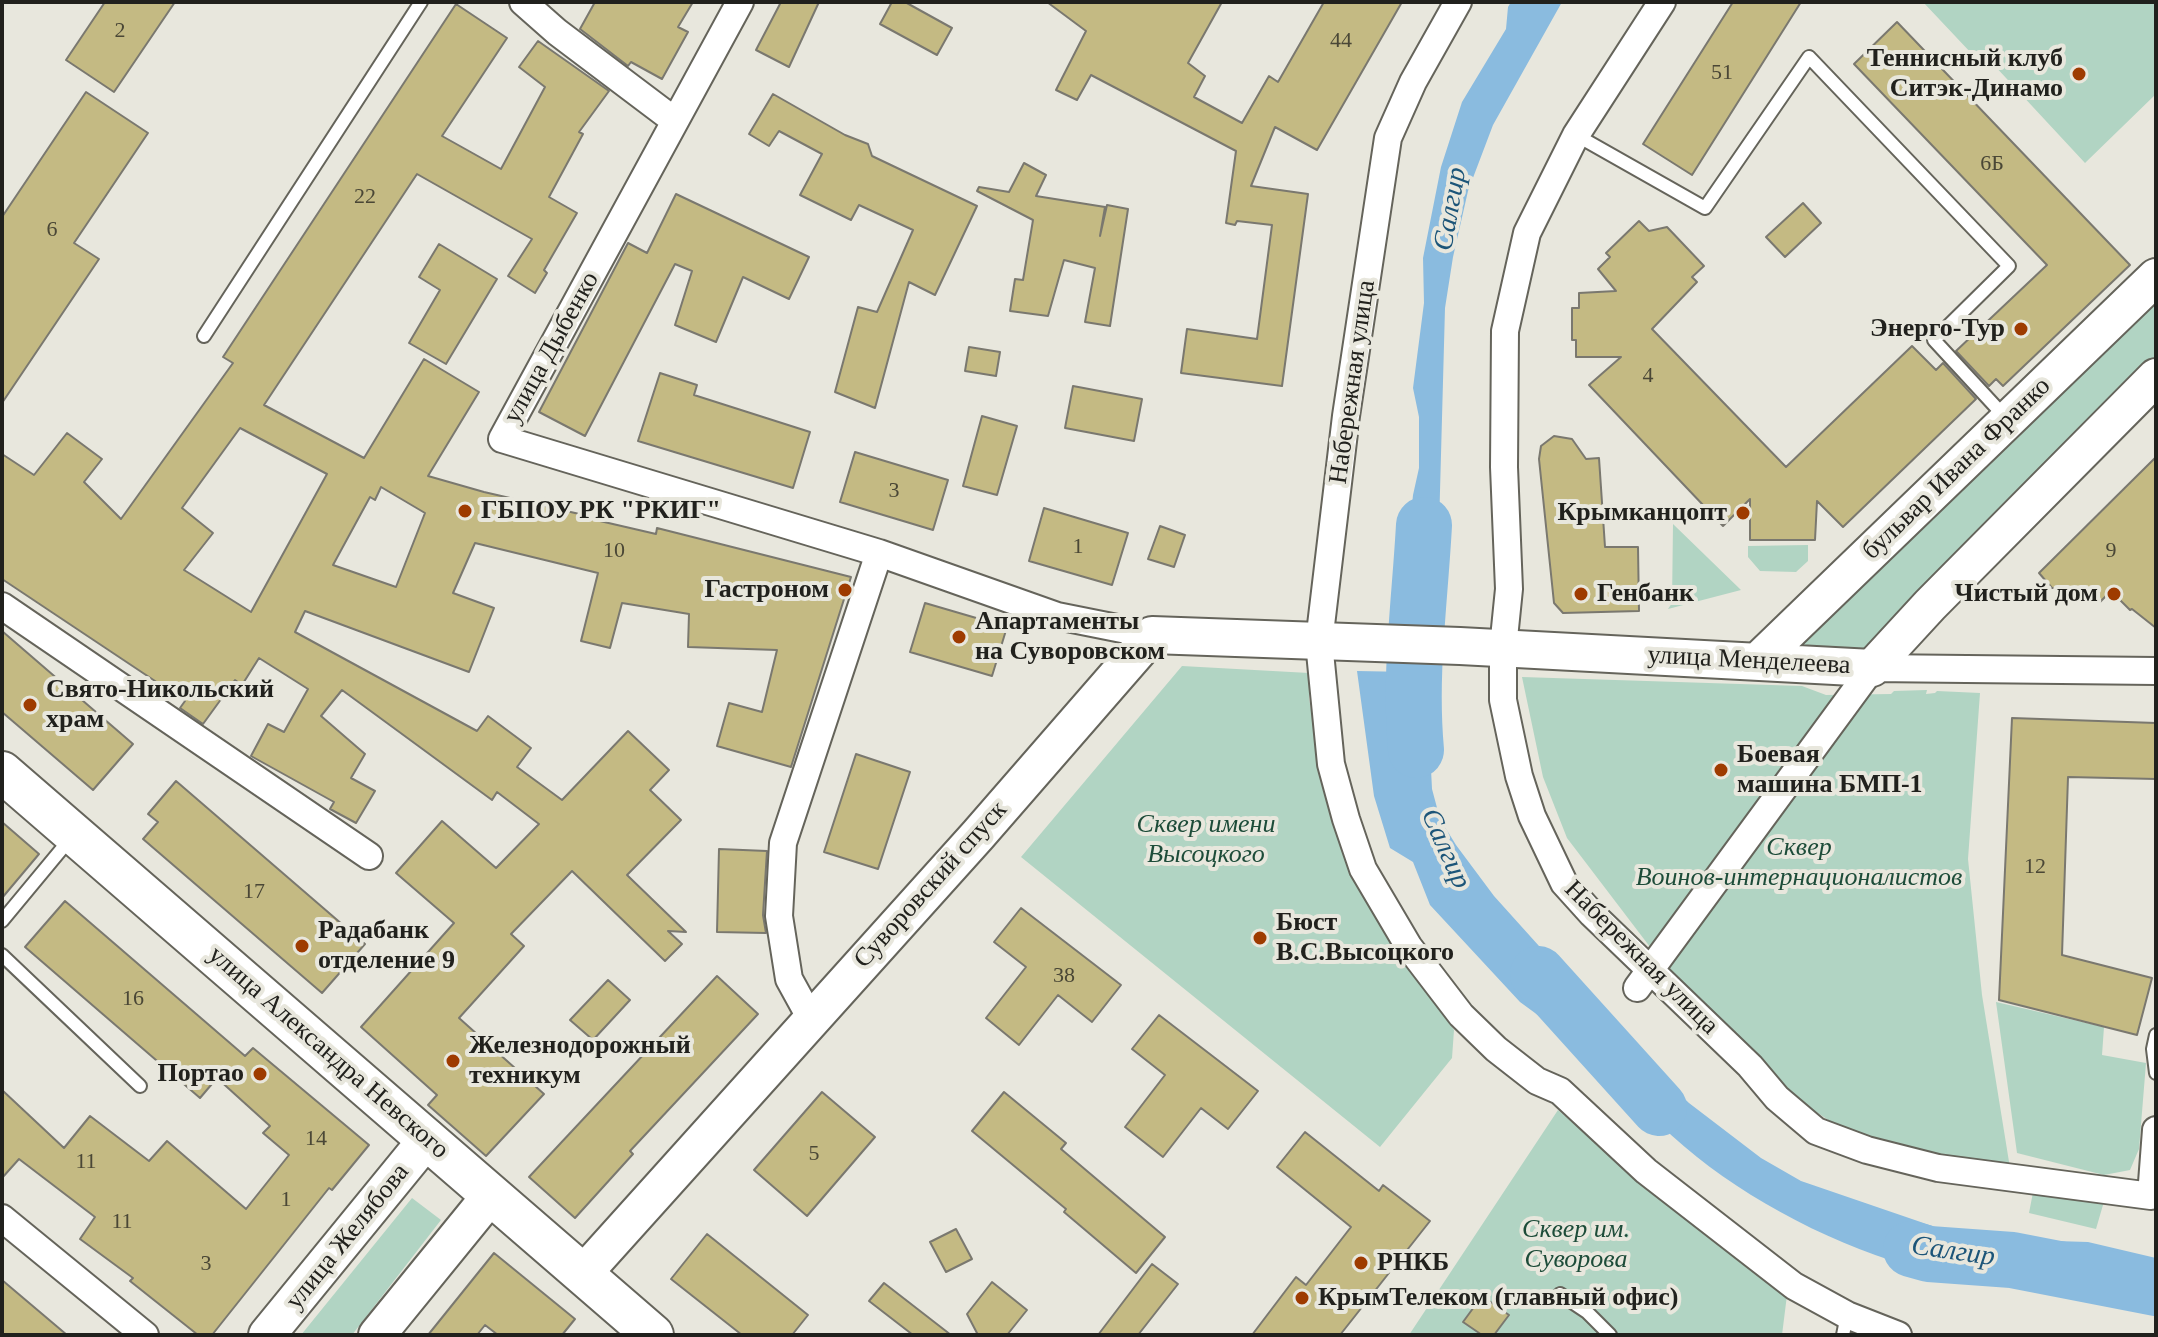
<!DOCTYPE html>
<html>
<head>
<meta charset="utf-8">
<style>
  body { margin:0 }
  #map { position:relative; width:2158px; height:1337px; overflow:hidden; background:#e8e7dd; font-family:"Times New Roman",serif }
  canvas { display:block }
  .frame { position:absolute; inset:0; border:4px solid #21211d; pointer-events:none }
</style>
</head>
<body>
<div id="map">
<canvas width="2158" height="1337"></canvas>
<div class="frame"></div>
</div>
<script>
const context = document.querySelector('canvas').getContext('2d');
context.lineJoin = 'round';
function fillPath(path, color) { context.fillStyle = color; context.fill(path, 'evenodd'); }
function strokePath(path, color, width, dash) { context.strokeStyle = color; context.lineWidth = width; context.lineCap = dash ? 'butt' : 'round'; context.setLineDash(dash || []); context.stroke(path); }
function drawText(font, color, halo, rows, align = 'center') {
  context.font = font + ' "Times New Roman",serif'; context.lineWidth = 8; context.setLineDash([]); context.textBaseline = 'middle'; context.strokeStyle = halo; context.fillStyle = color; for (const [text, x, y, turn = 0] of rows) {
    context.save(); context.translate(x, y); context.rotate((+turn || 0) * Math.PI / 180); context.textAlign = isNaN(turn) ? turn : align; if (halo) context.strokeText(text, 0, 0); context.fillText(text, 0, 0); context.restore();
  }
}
fillPath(new Path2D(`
  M1923,2H2156V94L2085,163L1980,50L1972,54Z
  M2156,299V358L1923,593L1867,654L1788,650Z
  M1673,524L1741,590L1668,609L1672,603Z
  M1808,545V561L1796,572L1760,571L1748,557V546Z
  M1182,666L1309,673V698L1319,758L1343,846L1385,933L1454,1030L1452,1058L1380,1147L1021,857Z
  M1522,677L1802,686L1826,695L1891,694L1894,691L1927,690L1926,694L1935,693L1937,691L1980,693L1968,859L1982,995L2010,1168L1940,1157L1848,1133L1798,1100L1682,989L1567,838L1543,777Z
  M1996,1002L2104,1027L2102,1055L2146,1063L2139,1149L2130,1170L2104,1175L2017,1153Z
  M1558,1110L1671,1208L1787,1295L1782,1335H1409Z
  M2035,1182L2105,1198L2096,1229L2029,1213Z
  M412,1198L441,1220L352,1335H301Z`), '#b1d4c3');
fillPath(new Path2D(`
  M1511,2H1562L1493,125L1468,191L1453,257L1445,308L1437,601L1393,599L1405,576L1413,495L1419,468V417L1413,388L1424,303L1423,258L1441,167L1462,102L1506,29L1508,7Z
  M1357,671L1410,672L1427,690L1432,789L1440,819L1456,845L1494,896L1602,1016L1576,1043L1520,1002L1430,905L1413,862L1390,848L1374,796Z
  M1621,1038L1689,1103L1761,1158L1801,1181L1944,1230L1990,1239L1987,1275C1971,1275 1954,1277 1938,1273C1857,1256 1762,1209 1697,1157C1662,1129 1631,1097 1600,1065Z
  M2023,1240L2088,1242L2156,1258V1309L2053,1289L2021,1273Z`), '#8abbdf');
strokePath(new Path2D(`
  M1416,750C1409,674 1420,600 1424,525
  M1538,974L1659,1108
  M1911,1249L1929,1254L2012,1260L2156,1288`), '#8abbdf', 56);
const building = new Path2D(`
  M105,2H175L114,92L66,60Z
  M595,2H693L678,27L688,32L662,79L631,62L628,66L580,29Z
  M781,2H819L789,67L756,50Z
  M892,2H905L952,28L937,55L880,24Z
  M1047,2H1222L1188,63L1205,76L1194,97L1242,123L1269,76L1278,82L1324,2H1402L1317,150L1275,127L1251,186L1308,194L1282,386L1181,373L1187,329L1257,339L1272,225L1237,221L1235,225L1226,223L1236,151L1091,75L1077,100L1056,90L1086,31Z
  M1733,2H1801L1692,175L1643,144Z
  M456,4L507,38L442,136L501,169L545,87L519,67L538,41L609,91L579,132L583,134L549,197L577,213L544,270L547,273L535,293L508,276L532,239L417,174L264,405L364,458L424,359L479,392L428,476L484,492L588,516L587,518L656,534L657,528L851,577L791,767L717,746L729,703L762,712L777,650L688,647L689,614L622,603L610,648L581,641L598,573L475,543L453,593L494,608L469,672L305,611L295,632L477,731L488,716L531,748L517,767L562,800L628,731L669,770L650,790L681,820L627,875L686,932L668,931L682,944L665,961L572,871L511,934L524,946L459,1018L544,1094L486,1156L428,1105L437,1095L361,1027L454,923L396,873L442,821L496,868L539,824L497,792L492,800L342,690L321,716L365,754L351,778L375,791L356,823L330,809L334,802L251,756L268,724L284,732L308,689L259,658L242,685L235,680L203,724L180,708L185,701L2,579V454L34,475L67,433L102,459L84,482L121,519L233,363L223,357ZM240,428L327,474L251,612L184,570L213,533L182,508ZM381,487L425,513L396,587L333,565L370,497L375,500Z
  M1897,22L2130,265L2003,386L1996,379L1989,386L1956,351L2047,265L1854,64Z
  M86,92L148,133L74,243L99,259L2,403V217Z
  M773,94L845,135L868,144L872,156L977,206L935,295L909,282L875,408L835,392L858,307L877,312L913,230L859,205L851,220L800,195L822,154L779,131L769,146L749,134Z
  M1024,163L1046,175L1036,196L1105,207L1100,236L1107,205L1128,209L1110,326L1085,322L1095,268L1064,260L1048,316L1010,311L1015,279L1023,280L1033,220L977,191L979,187L1009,192Z
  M676,194L809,257L789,299L743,277L716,342L675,325L692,271L675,264L585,436L539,412L628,243L647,253Z
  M1803,203L1821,223L1785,257L1766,237Z
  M1639,221L1649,231L1667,227L1704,266L1692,277L1697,282L1652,329L1786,467L1912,346L1936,370L1943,363L1976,399L1843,527L1817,501L1815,540H1750V499L1723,526L1589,385L1621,357H1576V340H1572V308H1579V293L1616,291L1598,269L1610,257L1606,253Z
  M439,244L497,279L446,364L409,343L440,290L419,277Z
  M969,347L1000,352L996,376L965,371Z
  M660,373L697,385L694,395L810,432L793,488L638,441Z
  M1073,386L1142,399L1134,441L1065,428Z
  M982,416L1017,426L997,495L963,486Z
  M1554,436L1572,439L1586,459L1599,458L1605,547H1638L1639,611L1563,613L1554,603L1539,459L1541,446Z
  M855,452L948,480L933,530L840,502Z
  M2156,457V628L2132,609L2130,610L2111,591L2100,602H2082L2070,588H2052L2039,573Z
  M1044,508L1128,533L1112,585L1029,561Z
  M1160,526L1185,535L1174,567L1148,559Z
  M925,603L1007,627L992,676L910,652Z
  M2,631L133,744L93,790L2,712Z
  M2012,718L2156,723V779L2068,777L2062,955L2152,978L2137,1035L1999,1000Z
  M856,754L910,772L878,869L824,852Z
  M176,781L365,944L322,993L143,839L158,822L148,814Z
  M2,822L39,854L2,898Z
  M719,849L767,851L763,915L766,933L717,932Z
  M65,901L245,1056L253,1048L369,1145L332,1190L329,1188L212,1335H198L130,1281L133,1278L80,1239L95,1217L19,1159L2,1178V1090L64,1148L90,1116L149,1161L167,1141L246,1209L289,1155L263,1133L270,1126L217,1078L200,1098L25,947Z
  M1021,908L1121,985L1092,1022L1058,995L1019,1045L986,1018L1026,967L994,942Z
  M717,976L758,1014L630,1151L633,1154L575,1218L529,1177Z
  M608,980L630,1000L593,1040L570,1020Z
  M1159,1015L1258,1091L1228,1129L1201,1108L1163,1157L1125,1127L1165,1075L1132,1049Z
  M822,1092L875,1137L807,1216L754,1170Z
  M1004,1092L1066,1143L1061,1149L1165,1237L1136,1273L1064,1212L1066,1209L972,1131Z
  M1305,1132L1379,1191L1383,1185L1430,1221L1340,1335H1252L1296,1277L1306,1285L1351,1227L1277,1167Z
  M956,1229L972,1259L946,1272L930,1242Z
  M707,1234L808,1315L792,1335H742L671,1279Z
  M494,1253L575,1319L562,1335H498L485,1325L477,1335H428Z
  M1152,1264L1178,1284L1138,1335H1098Z
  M2,1280L67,1335H2Z
  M992,1282L1027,1310L1007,1335H978L967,1314Z
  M884,1283L951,1335H913L869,1301Z
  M1482,1296L1509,1315L1494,1335H1482L1463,1322Z`);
fillPath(building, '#c4ba83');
strokePath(building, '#7a786f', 2);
const lane = new Path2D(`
  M1576,135L1705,208L1809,57L2009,266L1934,340L2006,418
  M204,336L421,2
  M2,921L70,839
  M2,955L140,1086
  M2156,1035L2153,1049L2156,1073
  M1560,1294L1587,1312L1610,1335
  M1843,1335L1847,1315`);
const street = new Path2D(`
  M523,2L557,32L675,121
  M740,2L502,439L879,553L1057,616L1152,635
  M1458,2L1413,82L1388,138L1346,416L1319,642L1331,764L1346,819L1363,869L1409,947L1461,1015L1496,1049L1537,1081L1560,1091L1646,1171L1794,1286L1847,1315L1898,1335
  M1662,2L1576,135L1527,233L1505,331L1504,467L1509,589L1503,648V700L1519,776L1532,816L1564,883L1592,914L1750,1066L1777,1098L1816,1131L1867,1150L1938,1168L2151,1196L2156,1130
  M2,606L369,856
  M1637,988L1872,668L2156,671
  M811,1019L789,979L779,916L783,843L879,553
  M2,1218L145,1335`);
const secondary = new Path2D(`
  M1758,661L2156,277
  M582,1275L978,835L1152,635L1460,646L1872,668L1930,605L2156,377
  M267,1335L428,1138
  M377,1335L491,1195`);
const primary = new Path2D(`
  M2,772L653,1335`);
strokePath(lane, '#65645b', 16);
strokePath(street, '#65645b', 30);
strokePath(secondary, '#65645b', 40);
strokePath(primary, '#65645b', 44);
strokePath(lane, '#fff', 12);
strokePath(street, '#fff', 26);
strokePath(secondary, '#fff', 36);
strokePath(primary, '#fff', 40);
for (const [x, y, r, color] of [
  [2079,74,8,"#9e3b00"],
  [2021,329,8,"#9e3b00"],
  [465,511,8,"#9e3b00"],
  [1743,513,8,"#9e3b00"],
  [845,590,8,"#9e3b00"],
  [1581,594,8,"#9e3b00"],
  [2114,594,8,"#9e3b00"],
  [959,637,8,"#9e3b00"],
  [30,705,8,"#9e3b00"],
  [1721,770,8,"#9e3b00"],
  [1260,938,8,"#9e3b00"],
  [302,946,8,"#9e3b00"],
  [453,1061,8,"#9e3b00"],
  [260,1074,8,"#9e3b00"],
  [1361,1263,8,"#9e3b00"],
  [1302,1298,8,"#9e3b00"]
]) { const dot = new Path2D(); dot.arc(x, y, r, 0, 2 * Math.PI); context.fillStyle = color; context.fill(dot); strokePath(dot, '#e8e7dd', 3); }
drawText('22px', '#4a4736', null, [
  ["2",120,31],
  ["44",1341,41],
  ["51",1722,73],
  ["6Б",1992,164],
  ["22",365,197],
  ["6",52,230],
  ["4",1648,376],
  ["3",894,491],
  ["1",1078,547],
  ["10",614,551],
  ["9",2111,551],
  ["12",2035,867],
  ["17",254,892],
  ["38",1064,976],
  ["16",133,999],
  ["14",316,1139],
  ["5",814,1154],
  ["11",86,1162],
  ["1",286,1200],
  ["11",122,1222],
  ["3",206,1264]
]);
drawText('bold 26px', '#21211d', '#e8e7dd', [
  ["Теннисный клуб",2063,59,"right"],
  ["Ситэк-Динамо",2063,89,"right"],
  ["Энерго-Тур",2005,329,"right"],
  ["ГБПОУ РК \"РКИГ\"",481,511],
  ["Крымканцопт",1727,513,"right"],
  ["Гастроном",829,590,"right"],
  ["Генбанк",1597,594],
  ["Чистый дом",2098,594,"right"],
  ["Апартаменты",975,622],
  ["на Суворовском",975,652],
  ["Свято-Никольский",46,690],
  ["храм",46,720],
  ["Боевая",1737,755],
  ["машина БМП-1",1737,785],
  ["Бюст",1276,923],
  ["В.С.Высоцкого",1276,953],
  ["Радабанк",318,931],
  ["отделение 9",318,961],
  ["Железнодорожный",469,1046],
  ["техникум",469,1076],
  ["Портао",244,1074,"right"],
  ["РНКБ",1377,1263],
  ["КрымТелеком (главный офис)",1318,1298]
], 'left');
drawText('26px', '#21211d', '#e8e7dd', [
  ["улица Дыбенко",552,348,-61],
  ["Набережная улица",1353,382,-82],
  ["бульвар Ивана Франко",1957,469,-44],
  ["улица Менделеева",1749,661,3],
  ["Суворовский спуск",931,885,-48],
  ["Набережная улица",1641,958,45],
  ["улица Александра Невского",328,1053,41],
  ["улица Желябова",348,1237,-51]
]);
drawText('italic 26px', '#1d4c39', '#e8e7dd', [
  ["Сквер имени",1206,825],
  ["Высоцкого",1206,855],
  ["Сквер",1799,848],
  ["Воинов-интернационалистов",1799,878],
  ["Сквер им.",1576,1230],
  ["Суворова",1576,1260]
]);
drawText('italic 28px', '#1c5579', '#e8e7dd', [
  ["Салгир",1451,209,-80],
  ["Салгир",1445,849,66],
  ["Салгир",1953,1252,8]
]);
</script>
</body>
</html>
